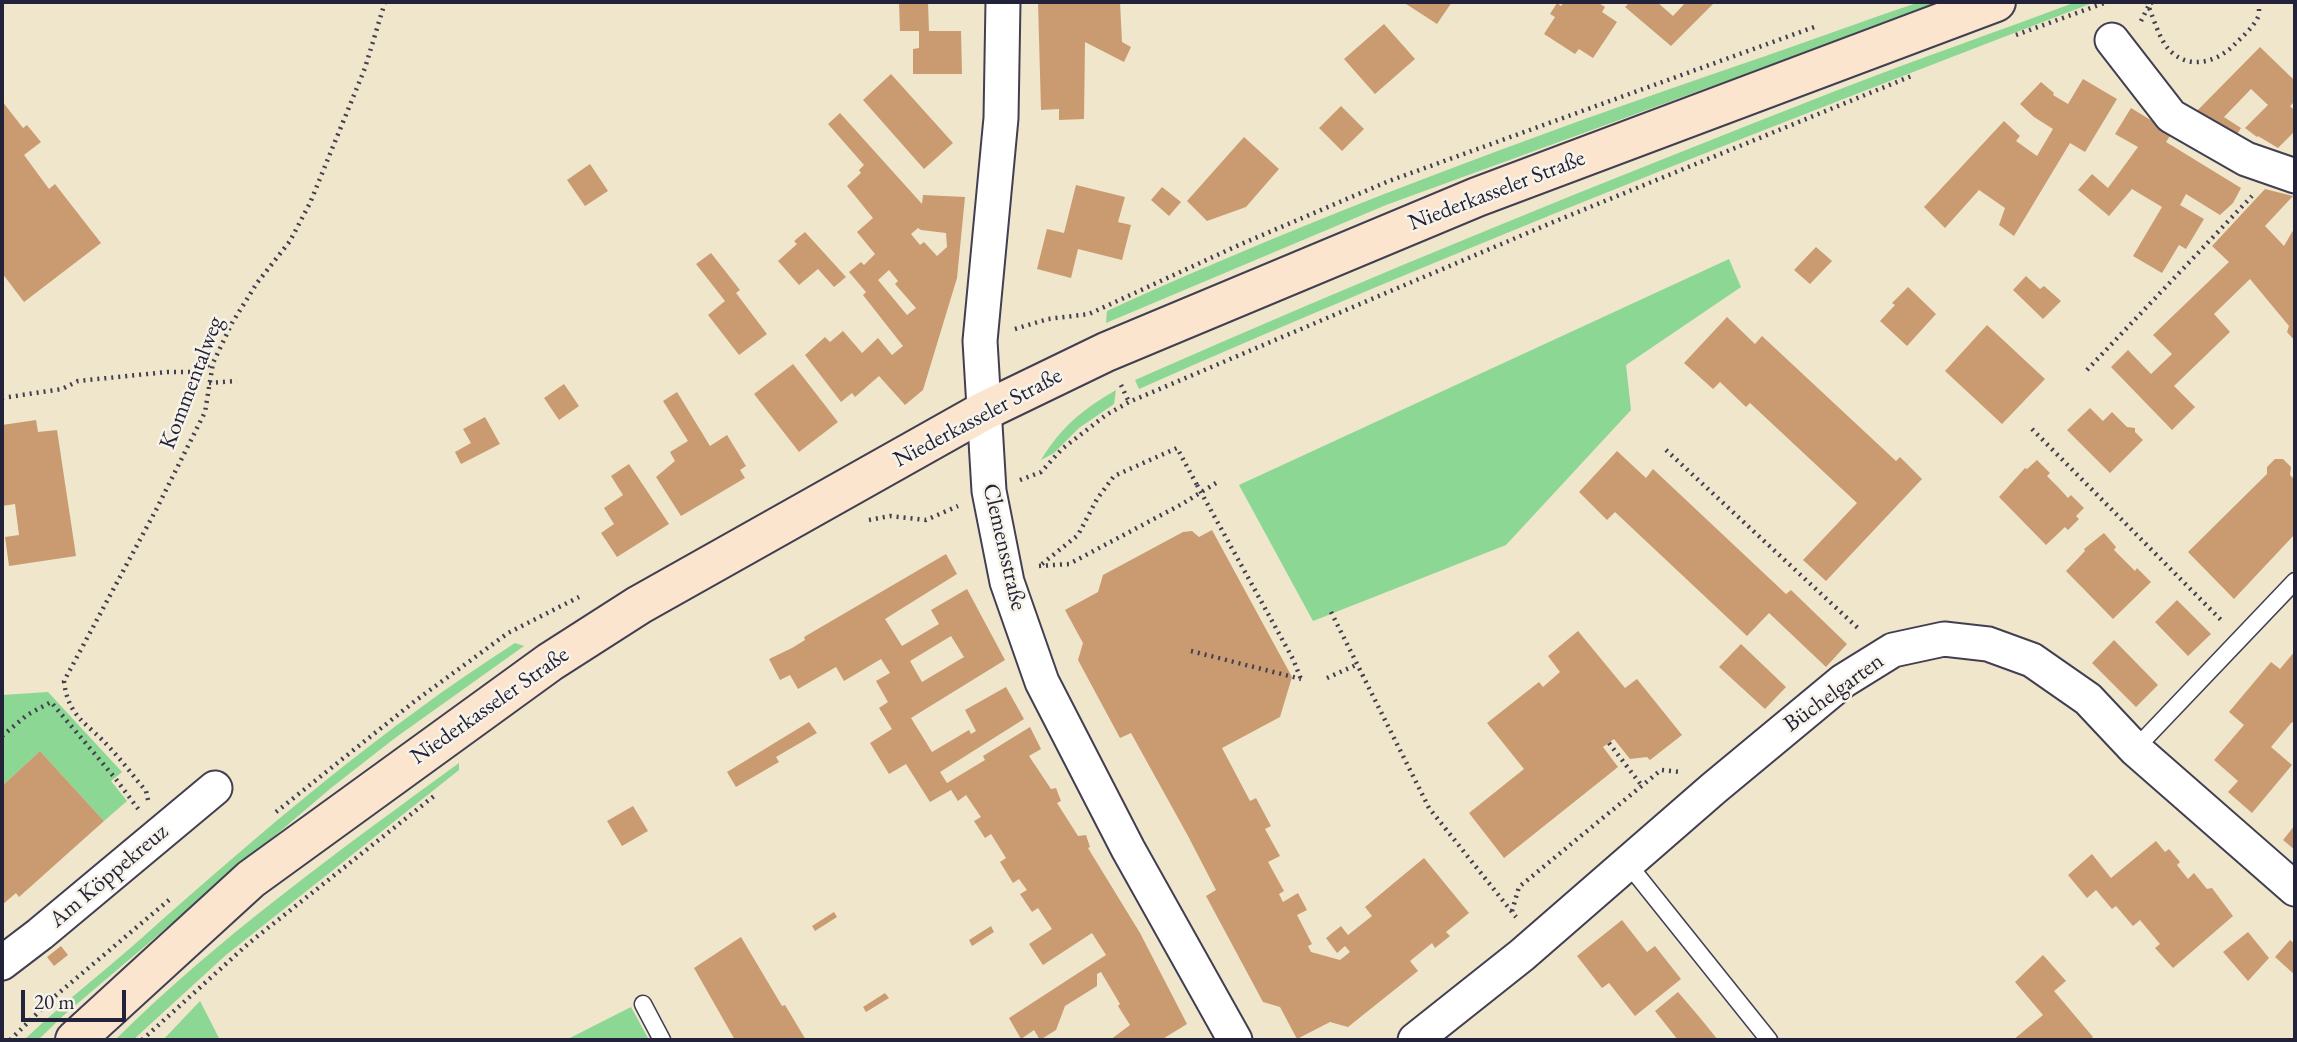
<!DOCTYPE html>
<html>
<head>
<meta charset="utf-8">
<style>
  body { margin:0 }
  #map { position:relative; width:2297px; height:1042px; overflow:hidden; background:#efe6cc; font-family:"EB Garamond",serif }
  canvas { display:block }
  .frame { position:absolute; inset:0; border:4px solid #22223b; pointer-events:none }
  .scale { position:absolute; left:21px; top:990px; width:105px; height:32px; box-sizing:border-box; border:4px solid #22223b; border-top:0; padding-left:9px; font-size:21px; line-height:24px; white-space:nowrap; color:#22223b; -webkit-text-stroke:5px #f7f3e8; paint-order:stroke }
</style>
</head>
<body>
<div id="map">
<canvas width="2297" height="1042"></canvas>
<div class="frame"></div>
<div class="scale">20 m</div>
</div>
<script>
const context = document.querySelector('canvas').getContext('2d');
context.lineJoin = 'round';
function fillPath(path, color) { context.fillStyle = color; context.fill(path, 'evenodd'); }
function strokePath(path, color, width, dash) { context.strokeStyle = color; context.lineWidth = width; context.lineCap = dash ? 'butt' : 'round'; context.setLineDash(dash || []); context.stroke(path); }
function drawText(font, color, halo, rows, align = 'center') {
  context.font = font + ' "EB Garamond",serif'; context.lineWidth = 5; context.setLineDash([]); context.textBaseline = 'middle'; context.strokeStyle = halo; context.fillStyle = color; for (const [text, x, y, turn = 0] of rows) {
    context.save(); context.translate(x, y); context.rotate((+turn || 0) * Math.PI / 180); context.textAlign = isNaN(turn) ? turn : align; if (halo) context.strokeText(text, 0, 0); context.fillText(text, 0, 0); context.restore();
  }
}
fillPath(new Path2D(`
  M1920,2H1943L1386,205L1106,323L1107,311C1315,216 1529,137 1745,63C1804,43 1862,21 1920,2Z
  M2076,2H2095C1774,125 1453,250 1139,389L1135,380C1368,277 1605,181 1843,88C1920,58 1999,31 2076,2Z
  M1729,259L1741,287L1626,365L1631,410L1506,545L1313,621L1239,485Z
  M1116,390L1114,404L1079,428L1054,453L1041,460C1062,426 1082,410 1116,390Z
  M515,643L524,646L395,738L331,788L64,1015L38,1040H24C63,1003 105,971 144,936C262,831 382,728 515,643Z
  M48,692L122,772L111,781L127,801L104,821L40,751L2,786V695Z
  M459,763V770L226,955L133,1040H115C220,936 340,850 459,763Z
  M200,1001L220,1040H163Z
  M631,1007L649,1040H566Z`), '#8bd793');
fillPath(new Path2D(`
  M899,2H928L929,31H961L962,74H913V49L919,48V31H900Z
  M1038,2H1120L1122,42L1131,47L1124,62L1085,42L1084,119L1059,120V109L1041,110Z
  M1403,2H1452L1437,24Z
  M1564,2H1597L1605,7L1602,12L1617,22L1593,58L1579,49L1575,54L1544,34L1555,17L1550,14L1557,3L1561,6Z
  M1630,2H1657L1673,16L1686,2H1715L1671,46L1625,7Z
  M1384,24L1415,59L1375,94L1344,59Z
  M2260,47L2293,79H2295V101L2290,106L2295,111V131L2278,148L2258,136L2257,137L2245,128L2268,105L2251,89L2224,117L2241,128L2232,142L2191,117Z
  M891,74L953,143L924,169L863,100Z
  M2083,79L2117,99L2085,152L2070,143L2014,236L1999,225L2005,208L1979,190L1945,228L1924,207L2004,121L2020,136L2016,141L2037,156L2053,129L2034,117L2020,104L2041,82L2054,93L2053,95L2068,104Z
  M2,101L23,128L27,125L41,142L24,155L49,189L55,184L101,243L24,302L2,273Z
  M1341,106L1364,129L1342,151L1319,128Z
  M2131,108L2172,133L2166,142L2241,188L2233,203L2220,215L2186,194L2180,205L2204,219L2186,249L2179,245L2162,273L2133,256L2162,207L2132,189L2109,216L2078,190L2092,174L2108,188L2138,147L2115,134Z
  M840,113L922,204L923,195L965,197L957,278L923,390L905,405L879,376L855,397L852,393L841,402L805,355L825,337L830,342L843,331L862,353L878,338L892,355L903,346L863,295L866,292L849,272L861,262L864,265L875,254L857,232L873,218L847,186L861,173L859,170L864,165L828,124ZM918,228L921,230L946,233L947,247L937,256L924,242L920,245L911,234ZM889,270L898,281L895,284L916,308L907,315L878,280Z
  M1244,137L1279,169L1246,207L1207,221L1187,201Z
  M590,164L608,191L585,206L567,180Z
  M1076,185L1125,197L1118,222L1131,225L1122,260L1078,249L1071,278L1037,269L1047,229L1064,233Z
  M1162,187L1181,202L1169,216L1151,200Z
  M2265,189L2293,196L2265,226L2284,246L2295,227V341L2287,332L2289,326L2250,279L2214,314L2230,332L2174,386L2195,407L2172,430L2111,367L2128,350L2151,374L2172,354L2153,335L2229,262L2212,246Z
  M805,232L846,277L834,287L818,269L799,285L778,261L797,244L794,241Z
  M1816,247L1832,261L1810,284L1794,270Z
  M711,253L740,290L736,293L767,334L739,355L708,315L725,301L696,264Z
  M2026,276L2040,289L2044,286L2061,301L2043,319L2013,290Z
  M1908,287L1936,314L1907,346L1880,321L1895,305L1892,303Z
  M1727,317L1755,344L1762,336L1896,461L1900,457L1922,479L1826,581L1803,560L1857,503L1750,403L1746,407L1720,382L1713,389L1684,363Z
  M1987,325L2045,379L2002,424L1945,371Z
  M793,364L838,422L799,452L754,394Z
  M564,384L579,406L559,420L544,398Z
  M677,392L710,446L727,435L746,466L740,470L745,478L681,516L656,477L675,461L670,452L688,441L663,401Z
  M2090,408L2103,421L2112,412L2127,427L2135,428V432L2143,440L2110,473L2067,430Z
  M485,417L500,444L461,464L455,452L471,443L463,429Z
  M36,420L38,432L57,430L76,556L9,566L5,537L19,535L15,504L2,506V425Z
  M1617,451L1646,478L1653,469L1786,594L1791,590L1847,644L1826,667L1769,613L1747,636L1615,512L1607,520L1579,492Z
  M2275,459H2283L2291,467L2290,475L2295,480V534L2234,599L2188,552L2267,474V467Z
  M2037,460L2050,473L2047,476L2058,487L2068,498L2071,495L2084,508L2076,516L2079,519L2068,530L2065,527L2046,545L1999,497L2025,468L2027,469Z
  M629,464L669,524L617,557L601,533L614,524L604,508L623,495L611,476Z
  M1212,530L1292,677L1280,717L1222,748L1250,801L1256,798L1271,826L1265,829L1280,856L1268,862L1284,891L1279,894L1283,902L1298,893L1307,910L1297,915L1312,944L1308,946L1311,952L1340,960L1350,952L1345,946L1337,953L1326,938L1341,926L1348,935L1372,916L1365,907L1424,858L1469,913L1446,932L1450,936L1435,948L1432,943L1410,961L1418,971L1348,1027L1330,1022L1297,1039L1280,1007L1263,1002L1206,896L1216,890L1188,836L1131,733L1120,738L1078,660L1083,643L1065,610L1098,592L1103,575L1183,532L1192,531L1199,537Z
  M2104,533L2116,547L2114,550L2135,571L2137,568L2151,582L2113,619L2066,571L2085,551L2084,549Z
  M946,554L957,574L885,619L902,646L939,624L931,610L967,589L1005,660L911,718L932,752L969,730L971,734L976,731L965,710L1006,687L1024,719L940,772L947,783L985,760L983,756L1030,727L1041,749L1029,756L1051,789L1056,788L1061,801L1057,803L1078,836L1086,835L1090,847L1088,848L1140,933L1187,1024L1161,1040H1110L1130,1025L1118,1006L1120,1004L1101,972L1097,974V986L1065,1006L1056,1030L1040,1040L1034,1030L1021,1039L1009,1018L1106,955L1092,933L1043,965L1029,944L1052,929L1038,908L1032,912L1020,894L1027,890L1019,879L1013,883L1000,862L1006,858L991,834L985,838L974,821L981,817L966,795L958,801L951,790L930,802L906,764L889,774L870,743L892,729L879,708L888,702L876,681L890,673L881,659L844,681L836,667L798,689L790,675L780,680L769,659L792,648L805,640L804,637ZM951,636L964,657L922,682L910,661Z
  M2177,600L2211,634L2188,656L2155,622Z
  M1578,631L1625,688L1637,679L1682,735L1650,760L1647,757L1630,759L1614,739L1603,747L1618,767L1504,858L1469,813L1524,769L1487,723L1539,682L1543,687L1560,672L1548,656Z
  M2114,640L2158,685L2136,707L2092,663Z
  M1741,644L1786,687L1765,709L1719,667Z
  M2295,651V725L2292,722L2271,747L2292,765L2252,813L2228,792L2238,781L2214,760L2244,725L2229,712L2271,662L2280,669Z
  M809,722L817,733L776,757L779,762L736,787L727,772Z
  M40,751L104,821L19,897L16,893L2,905V786Z
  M633,806L648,831L622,846L607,821Z
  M2295,825V850L2283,840Z
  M2156,841L2165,852L2169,849L2180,862L2177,865L2188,879L2194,873L2207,889L2212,888L2233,916L2173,968L2155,948L2160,944L2140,920L2133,926L2116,906L2112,909L2096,890L2087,898L2068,875L2092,854L2111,878Z
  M834,912L837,917L815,931L812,926Z
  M1622,920L1647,952L1655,946L1681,979L1635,1016L1609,983L1602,988L1577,956Z
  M991,926L994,932L972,946L969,940Z
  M2248,932L2269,958L2248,981L2223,952Z
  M741,937L782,1006L785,1005L806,1040H735L694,968Z
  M2290,940L2295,944V975L2275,957Z
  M61,946L68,955L54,966L47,957Z
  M2043,955L2066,981L2054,991L2093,1037L2089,1040H2013L2043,1015L2015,982Z
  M1678,992L1701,1019L1718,1040H1678L1655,1011Z
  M885,993L889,998L866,1012L863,1007Z`), '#ca9b71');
const service = new Path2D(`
  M2135,749L2295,581
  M1628,864L1769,1040
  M643,1004L662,1040`);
const minor = new Path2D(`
  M1003,2L1001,118L980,341L989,491L1007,582L1042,682L1128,849L1235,1040
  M2112,40L2171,116L2246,159L2295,176
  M2,963L40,934L215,788
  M1415,1040L1522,955L1714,788L1843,681L1893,650L1944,639L1988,644L2032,660L2088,699L2135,749L2295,889`);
const secondary = new Path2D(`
  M75,1040L251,879L550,662L639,605L984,411L1106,352L1477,197L1996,2`);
strokePath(service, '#413f51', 19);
strokePath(minor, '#413f51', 37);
strokePath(secondary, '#413f51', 42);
strokePath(new Path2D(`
  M2259,2V15
  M2141,21L2150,3L2154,2
  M2016,35L2107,2
  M1015,329L1048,319L1089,314L1239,245L1389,181L1817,26
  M2087,370L2252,196
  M209,383L237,381
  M1121,385L1129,402
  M2,398L62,389L78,381L167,372H195L213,363
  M2032,429L2222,621
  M1666,450L1860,630
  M1020,480L1041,472L1062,449L1106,415L1129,402L1551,223L1914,75
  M869,520L890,516L926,520L958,506
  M1042,564L1078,535L1097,499L1114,476L1177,448L1197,485
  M1039,566L1069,564L1182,504L1216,483
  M1331,612L1429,808L1516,917
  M1191,651L1301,679
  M1327,678L1356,665
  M2,736L27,715L51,702L115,778L139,810
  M1609,743L1642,786
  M148,800L146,791C134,777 123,762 110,748C88,723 68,718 64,681L157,508L205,412L213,363L232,323L257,283L290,241L310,203L365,68L385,2
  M276,812L415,701L508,633L579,597
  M1512,911L1519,887L1661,770L1680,772
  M10,1040L54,997L169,900
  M142,1040L249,943L434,796`), '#413f51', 4.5, [2, 5]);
strokePath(service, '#fff', 16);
strokePath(minor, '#fff', 33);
strokePath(secondary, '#fce5cf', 38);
strokePath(new Path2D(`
  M2147,2C2152,15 2157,31 2164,43C2182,71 2214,65 2234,45C2243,36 2254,27 2259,15
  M1197,485L1293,659L1301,679`), '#413f51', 4.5, [2, 5]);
drawText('23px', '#22223b', '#f7f3e8', [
  ["Niederkasseler Straße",1497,191,-21],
  ["Kommentalweg",192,383,-69],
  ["Niederkasseler Straße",978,418,-28],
  ["Clemensstraße",1004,547,77],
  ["Büchelgarten",1834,693,-36],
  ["Niederkasseler Straße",490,706,-35],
  ["Am Köppekreuz",109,876,-40]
]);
</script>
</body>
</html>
